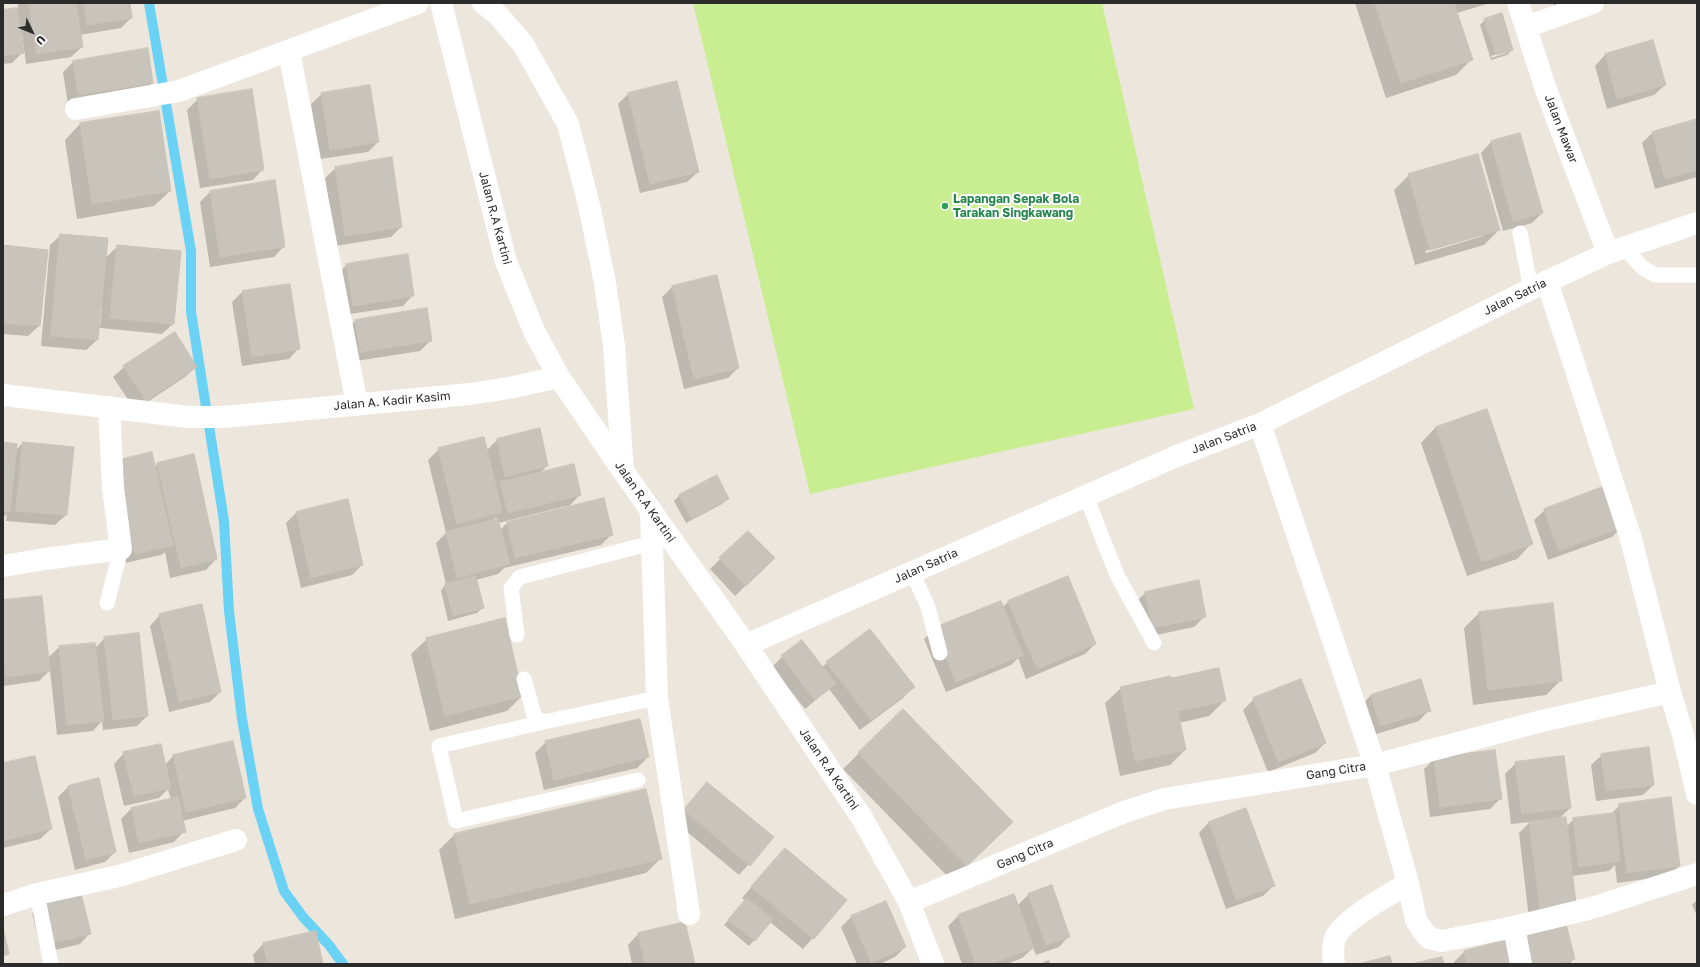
<!DOCTYPE html>
<html>
<head>
<meta charset="utf-8">
<style>
  body { margin:0 }
  #map { position:relative; width:1700px; height:967px; overflow:hidden; background:#ede6dc; font-family:"Golos Text",sans-serif }
  canvas { display:block }
  .frame { position:absolute; inset:0; border:4px solid #2b2b2b; pointer-events:none }
  .north { position:absolute; left:12px; top:12px; width:40px; height:40px; -webkit-text-stroke:3px #fff; paint-order:stroke; rotate:133deg; font-size:11px; font-weight:700; line-height:16px; text-align:center; color:#2b2b2b }
  .north::after { content:''; display:block; margin:auto; width:14px; height:18px; background:#2b2b2b; clip-path:polygon(50% 0,100% 100%,50% 72%,0 100%) }
</style>
</head>
<body>
<div id="map">
<canvas width="1700" height="967"></canvas>
<div class="frame"></div>
<div class="north">U</div>
</div>
<script>
const context = document.querySelector('canvas').getContext('2d');
context.lineJoin = 'round';
function fillPath(path, color) { context.fillStyle = color; context.fill(path, 'evenodd'); }
function strokePath(path, color, width, dash) { context.strokeStyle = color; context.lineWidth = width; context.lineCap = dash ? 'butt' : 'round'; context.setLineDash(dash || []); context.stroke(path); }
function drawText(font, color, halo, rows, align = 'center') {
  context.font = font + ' "Golos Text",sans-serif'; context.lineWidth = 4; context.setLineDash([]); context.textBaseline = 'middle'; context.strokeStyle = halo; context.fillStyle = color; for (const [text, x, y, turn = 0] of rows) {
    context.save(); context.translate(x, y); context.rotate((+turn || 0) * Math.PI / 180); context.textAlign = isNaN(turn) ? turn : align; if (halo) context.strokeText(text, 0, 0); context.fillText(text, 0, 0); context.restore();
  }
}
fillPath(new Path2D(`
  M693,3H1102L1194,409L810,494Z`), '#c8ee91');
fillPath(new Path2D(`
  M18,3H129L131,18L121,28L80,35L82,47L71,57L26,64L22,34H20L23,52L12,63L3,64V11L18,9Z
  M1355,3H1490L1457,13L1472,59L1456,75L1386,98Z
  M1553,3H1570L1555,7Z
  M1485,20L1512,50L1507,55L1491,60L1480,25ZM1507,51V53L1491,58V56Z
  M1652,41L1665,85L1654,95L1607,109L1595,66L1605,55Z
  M73,62L152,83L141,94L68,105L63,72Z
  M322,94L378,142L368,152L320,159L311,104Z
  M628,94L698,172L687,182L640,193L618,104Z
  M198,99L263,169L253,180L200,188L187,110Z
  M1697,120V177L1655,189L1642,143L1652,133Z
  M80,124L170,191L154,206L77,219L65,140Z
  M1491,142L1542,213L1532,223L1503,231L1481,153Z
  M336,168L401,227L391,237L335,246L325,178Z
  M1409,175L1499,230L1484,245L1415,265L1394,190ZM1483,234V236L1426,253L1425,251Z
  M210,192L284,246L274,257L210,267L200,202Z
  M61,235L105,258L118,246L173,324L162,334L100,328L102,307H100L97,340L86,350L41,346L50,245Z
  M3,247L39,326L28,336L3,334Z
  M347,265L413,295L403,306L343,315L336,275Z
  M672,287L738,368L728,378L684,389L662,297Z
  M242,292L299,348L289,359L242,366L232,302Z
  M355,321L430,341L420,351L350,362L345,331Z
  M124,367H196L185,377L135,410L113,377Z
  M1436,427L1532,543L1517,559L1467,576L1421,443Z
  M539,430L547,466L540,473L580,495L567,508L612,534L601,545L504,568L498,574L476,580L482,608L477,613L448,621L441,590L446,584L436,543L446,533L428,460L439,449L487,450L497,440ZM566,506L567,508L507,523L500,530L498,523ZM496,517L497,520L491,522Z
  M3,443L16,450L23,443L73,448L66,515L55,525L6,521L7,514L3,518Z
  M158,463L216,559L206,570L170,578L165,552L161,555L125,563L105,472L154,467Z
  M679,496L727,499L722,504L686,523L674,501Z
  M1545,510L1622,527L1612,537L1548,560L1534,520Z
  M296,513L362,565L352,575L301,588L286,523Z
  M748,532L764,568L735,596L710,569Z
  M1145,593L1205,616L1194,627L1142,638L1135,603Z
  M3,601L48,658L59,647L94,644L95,648L105,638L147,716L137,726L103,730L102,721L93,731L57,735L50,670L39,681L3,686Z
  M1009,601L1095,644L1085,654L1026,679L1018,658L1011,665L946,692L924,639L935,629L1003,607Z
  M1479,613L1561,680L1546,695L1473,705L1464,628Z
  M160,615L220,692L210,702L169,712L150,626Z
  M427,639L522,696L507,711L430,731L411,654Z
  M782,657L822,667L827,663L913,687L903,698L860,730L829,689L805,709L772,667Z
  M1121,688L1224,701L1209,716L1179,723L1185,750L1170,765L1120,776L1105,703Z
  M1371,695L1429,710L1419,721L1370,736L1361,706Z
  M1254,699L1325,743L1315,753L1268,772L1243,710Z
  M903,710L996,837L951,880L843,769Z
  M546,742L648,757L637,768L544,790L535,753Z
  M124,753L165,765L173,756L245,798L235,808L182,821L184,831L174,842L129,853L121,819L131,809L171,800L168,789L159,798L124,806L114,764Z
  M1602,755L1653,785L1643,795L1596,801L1591,765Z
  M1434,759L1500,799L1490,809L1430,817L1424,769Z
  M1516,763L1570,808L1559,819L1566,827L1574,819L1610,815L1620,805L1679,866L1668,876L1617,883L1615,865L1609,871L1572,876L1575,904L1529,919L1519,833L1530,822L1511,824L1505,774Z
  M3,764L51,829L40,839L3,848Z
  M707,783L772,838L739,875L674,821Z
  M69,786L115,852L105,862L75,870L58,797Z
  M1246,809L1273,886L1263,896L1226,909L1199,833L1209,822Z
  M454,835L661,858L646,873L455,919L439,850Z
  M785,849L846,900L803,949L770,922L749,946L724,925L745,901L742,898Z
  M1051,886L1069,936L1059,947L1036,955L1033,948L1022,958L1007,964H962L948,926L958,916L1017,906L1028,895Z
  M1697,900V916L1692,905Z
  M43,903L90,933L80,944L42,953L32,913Z
  M851,917L905,947L895,957L880,964H857L841,927Z
  M684,923L694,964H632L628,945L638,934Z
  M263,944L322,964H255L253,955Z
  M1464,952L1511,964H1455L1454,962Z
  M1574,959L1569,964H1519Z
  M1049,960L1050,964H1039Z`), '#0003');
strokePath(new Path2D(`
  M149,3L191,251V312L224,521L229,611L242,719L258,809L284,891L303,917L329,945L343,964`), '#6ad2f4', 10);
const building = new Path2D(`
  M29,3H76L83,47L37,54Z
  M84,3H130L132,18L87,25Z
  M1375,3H1454L1473,60L1401,83Z
  M17,8L24,53L3,56V10Z
  M1502,13L1513,50L1496,55L1484,19Z
  M1653,40L1666,85L1617,99L1605,54Z
  M148,48L153,83L78,95L73,61Z
  M677,81L699,172L650,184L628,93Z
  M370,85L379,142L330,150L321,93Z
  M252,89L264,170L210,179L197,98Z
  M159,111L171,191L92,204L80,123Z
  M1697,119V170L1665,179L1652,132Z
  M1520,133L1543,213L1513,222L1491,141Z
  M1478,154L1500,230L1430,250L1408,174Z
  M392,157L402,227L345,236L335,167Z
  M275,180L285,247L220,257L210,191Z
  M60,234L108,238L98,340L51,336Z
  M3,245L48,250L40,326L3,323Z
  M117,245L181,251L174,324L110,318Z
  M408,254L414,296L353,306L346,264Z
  M717,275L739,368L694,379L672,286Z
  M290,284L300,349L252,357L242,291Z
  M427,308L432,341L360,352L355,320Z
  M175,332L197,367L146,401L123,366Z
  M1487,409L1533,544L1482,562L1436,427Z
  M540,428L548,466L505,477L497,439Z
  M484,437L502,512L457,524L438,448Z
  M3,442L17,444L10,512L3,511Z
  M23,442L74,447L67,515L16,511Z
  M152,452L173,545L135,554L115,461Z
  M194,454L217,559L181,568L157,463Z
  M574,464L581,495L508,513L500,482Z
  M717,475L729,499L691,519L679,495Z
  M1608,485L1623,527L1559,551L1544,509Z
  M604,498L613,535L515,558L507,522Z
  M348,499L363,565L311,578L296,512Z
  M498,519L510,564L457,578L446,532Z
  M748,531L775,558L746,586L719,558Z
  M476,576L484,608L453,616L445,584Z
  M1068,576L1096,644L1037,669L1008,601Z
  M1199,580L1206,617L1153,628L1145,592Z
  M42,596L50,671L6,677L3,652V600Z
  M1001,601L1023,655L956,682L934,628Z
  M1553,603L1562,681L1488,690L1479,612Z
  M202,604L221,692L179,702L159,614Z
  M505,618L523,696L445,716L426,638Z
  M870,629L915,687L871,720L826,662Z
  M139,633L148,716L113,720L104,637Z
  M802,640L836,684L815,700L781,656Z
  M95,643L104,721L67,725L59,646Z
  M1219,668L1226,701L1178,711L1186,750L1135,761L1120,687L1170,676L1171,678Z
  M1301,679L1326,743L1278,762L1253,698Z
  M1421,679L1431,711L1380,726L1371,695Z
  M903,709L1013,822L967,866L858,753Z
  M640,719L649,757L554,780L545,741Z
  M233,741L246,798L186,812L173,755Z
  M161,744L171,788L134,796L123,752Z
  M1649,747L1654,785L1606,791L1601,754Z
  M1495,750L1502,799L1440,807L1434,758Z
  M35,756L52,829L3,841V763Z
  M1564,756L1571,808L1522,814L1515,762Z
  M99,778L116,852L86,860L68,786Z
  M707,782L774,837L750,866L684,810Z
  M646,789L662,859L470,904L454,834Z
  M178,797L186,832L139,843L131,808Z
  M1671,797L1680,866L1627,873L1619,804Z
  M1246,808L1275,886L1236,900L1209,822Z
  M1615,813L1620,861L1579,867L1573,818Z
  M1566,817L1576,904L1540,909L1529,822Z
  M785,848L847,900L814,939L751,887Z
  M1052,885L1070,937L1046,945L1028,894Z
  M81,893L91,934L52,943L42,902Z
  M1014,894L1034,948L991,964H976L958,915Z
  M747,898L773,919L755,941L728,920Z
  M886,901L906,947L871,963L851,916Z
  M1565,920L1575,959L1557,964H1532L1523,931Z
  M685,922L695,964H645L638,933Z
  M3,927L9,954L3,956Z
  M316,931L323,964H268L263,943Z
  M1506,940L1512,964H1467L1464,951Z
  M1390,956L1392,964H1359Z
  M1442,957L1444,964H1412Z`);
fillPath(building, '#c9c4bb');
strokePath(building, '#c9c2b6', 1);
strokePath(new Path2D(`
  M1520,233L1531,289
  M1624,248L1643,268L1655,275H1697
  M1086,496L1117,575L1154,643
  M912,572L928,607L940,653
  M107,603L121,549
  M517,635L511,588L520,577L652,543
  M524,679L535,718L544,722L657,698
  M544,722L439,746L456,821L638,780
  M37,894L51,964`), '#fff', 15);
strokePath(new Path2D(`
  M483,3L498,15L523,44L568,124L589,205L605,283L614,346L623,471
  M1518,3L1546,90L1608,253
  M1526,27L1593,3
  M289,51L357,405
  M76,109L179,91L418,3
  M1547,281L1631,539L1670,692
  M3,395L189,417H223L470,394L509,388L559,377
  M1260,424L1375,765L1408,883L1416,920L1423,931L1429,938L1442,941L1514,927L1592,908L1697,874
  M651,510L657,698L689,914
  M3,566L45,559L121,549L113,488L109,407
  M746,645L1177,456L1260,424L1531,289L1608,253L1697,223
  M909,902L1124,812L1164,799L1375,765L1542,721L1670,692L1683,735L1697,794
  M3,905L37,894L119,876L236,840
  M1514,927L1521,964
  M1334,964C1333,955 1332,944 1336,936C1347,917 1389,895 1408,883`), '#fff', 22);
strokePath(new Path2D(`
  M441,3L506,262L534,331L559,377L623,471L746,645L862,818L909,902L933,964`), '#fff', 22);
for (const [x, y, r, color] of [
  [945,206,4,"#2e9e5b"]
]) { const dot = new Path2D(); dot.arc(x, y, r, 0, 2 * Math.PI); context.fillStyle = color; context.fill(dot); strokePath(dot, '#fff', 1.5); }
drawText('12px', '#2b2b2b', '#fff', [
  ["Jalan Mawar",1561,129,69],
  ["Jalan R.A Kartini",495,218,75],
  ["Jalan Satria",1515,297,-26],
  ["Jalan A. Kadir Kasim",392,401,-5],
  ["Jalan Satria",1224,438,-21],
  ["Jalan R.A Kartini",645,502,55],
  ["Jalan Satria",926,566,-24],
  ["Jalan R.A Kartini",829,769,56],
  ["Gang Citra",1336,771,-9],
  ["Gang Citra",1025,854,-23]
]);
drawText('bold 12px', '#27864d', '#fff', [
  ["Lapangan Sepak Bola",953,199],
  ["Tarakan Singkawang",953,213]
], 'left');
</script>
</body>
</html>
